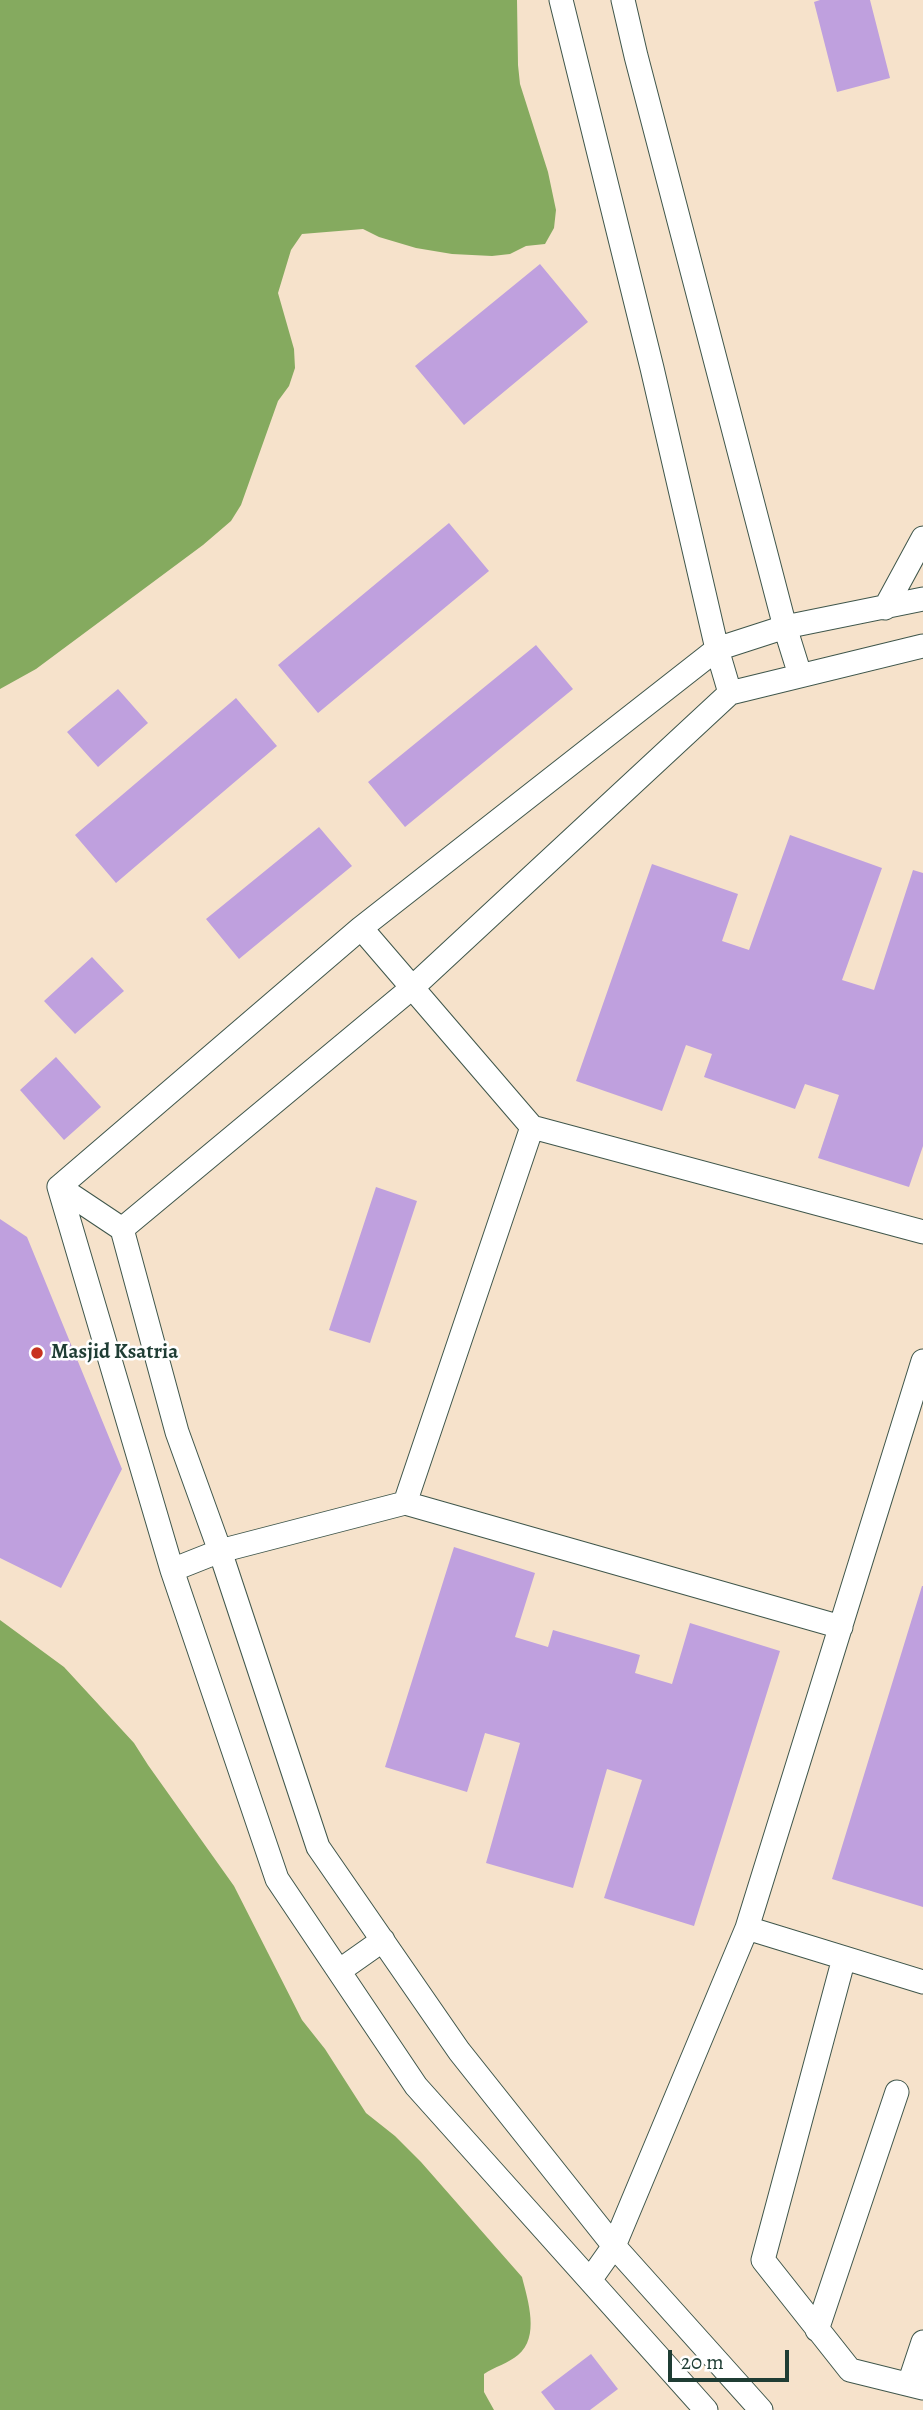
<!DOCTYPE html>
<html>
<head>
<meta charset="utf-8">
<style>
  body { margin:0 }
  #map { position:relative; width:923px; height:2410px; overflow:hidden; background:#f6e2cb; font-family:Alegreya,serif }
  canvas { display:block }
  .scale { position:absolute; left:668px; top:2350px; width:121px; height:32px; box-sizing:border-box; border:4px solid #1f3d34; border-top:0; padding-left:9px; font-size:21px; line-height:24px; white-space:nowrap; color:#1f3d34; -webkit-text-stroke:5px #fff; paint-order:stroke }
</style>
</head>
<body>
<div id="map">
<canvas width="923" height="2410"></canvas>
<div class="scale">20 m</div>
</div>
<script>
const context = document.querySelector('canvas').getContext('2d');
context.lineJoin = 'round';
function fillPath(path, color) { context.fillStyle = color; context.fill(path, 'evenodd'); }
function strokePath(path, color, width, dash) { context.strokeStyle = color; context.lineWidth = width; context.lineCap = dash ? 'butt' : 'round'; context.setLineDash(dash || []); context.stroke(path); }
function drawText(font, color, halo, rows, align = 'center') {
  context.font = font + ' Alegreya,serif'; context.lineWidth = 5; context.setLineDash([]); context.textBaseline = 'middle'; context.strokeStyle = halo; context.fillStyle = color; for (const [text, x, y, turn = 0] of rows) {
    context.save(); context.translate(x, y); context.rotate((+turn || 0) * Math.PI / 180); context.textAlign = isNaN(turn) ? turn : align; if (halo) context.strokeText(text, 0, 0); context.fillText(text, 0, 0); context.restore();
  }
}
fillPath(new Path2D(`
  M0,0H517L518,65L520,84L548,172L556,210L554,228L545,244L526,246L510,254L492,256L452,254L416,248L379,237L363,229L302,234L291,250L278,293L294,349L295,368L289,386L278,401L241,505L231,521L203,545L36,669L0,689Z
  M0,1620L64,1667L134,1743L148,1765L234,1886L302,2020L325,2049L366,2113L395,2136L421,2162L522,2277C528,2301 540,2337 518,2355C509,2363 494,2367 484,2374V2392L494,2410H0Z`), '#85aa5f');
fillPath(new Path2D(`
  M820,0H870L890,78L837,92L814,2Z
  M540,264L588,322L464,425L415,366Z
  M449,523L489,571L318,713L278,665Z
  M536,645L573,689L405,827L368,782Z
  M118,689L148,723L98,767L67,732Z
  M236,698L277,746L116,883L75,835Z
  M319,827L352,866L239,959L206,919Z
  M790,835L882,868L842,980L874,990L913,870L923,873V1146L909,1187L818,1158L839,1095L805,1084L795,1109L704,1077L712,1054L686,1045L662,1111L576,1081L652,864L738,894L722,941L749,950Z
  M92,957L124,991L75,1034L44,1001Z
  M56,1057L101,1107L64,1140L20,1090Z
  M376,1187L417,1201L370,1343L329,1330Z
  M0,1219L27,1237L122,1469L61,1588L0,1558Z
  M454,1547L535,1573L515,1637L548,1647L553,1630L640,1655L635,1673L672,1684L690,1623L780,1651L694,1926L604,1898L642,1780L607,1769L573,1888L486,1863L520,1743L485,1733L467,1792L385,1767Z
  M922,1586H923V1907L832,1879Z
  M591,2354L618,2389L590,2410H555L541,2392Z`), '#bfa0de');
const service = new Path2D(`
  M561,0L652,368L717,649L730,693
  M623,0L636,56L785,627L923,599
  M885,608L923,538
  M361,928L532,1127
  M59,1187L122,1229
  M172,1570L220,1551L405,1503
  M841,1627L405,1503L532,1127L923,1232
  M747,1928L923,1361
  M844,1958L763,2260L850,2370L923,2388
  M339,1971L383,1940
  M590,2280L614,2246L747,1928L923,1982
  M817,2330L897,2092
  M909,2384L923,2342
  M706,2410L416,2086L277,1879L172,1570L59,1187L361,928L717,649L785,627L800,675
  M761,2410L614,2246L459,2051L318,1847L220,1551L177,1432L122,1229L413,987L730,693L923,646`);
strokePath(service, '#3f564b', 25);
strokePath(service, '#fff', 23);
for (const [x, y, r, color] of [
  [37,1353,7,"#c8321e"]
]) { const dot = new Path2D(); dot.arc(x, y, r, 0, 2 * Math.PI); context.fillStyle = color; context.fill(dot); strokePath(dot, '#fff', 2.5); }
drawText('bold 21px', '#1f3d34', '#fff', [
  ["Masjid Ksatria",51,1353]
], 'left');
</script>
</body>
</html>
